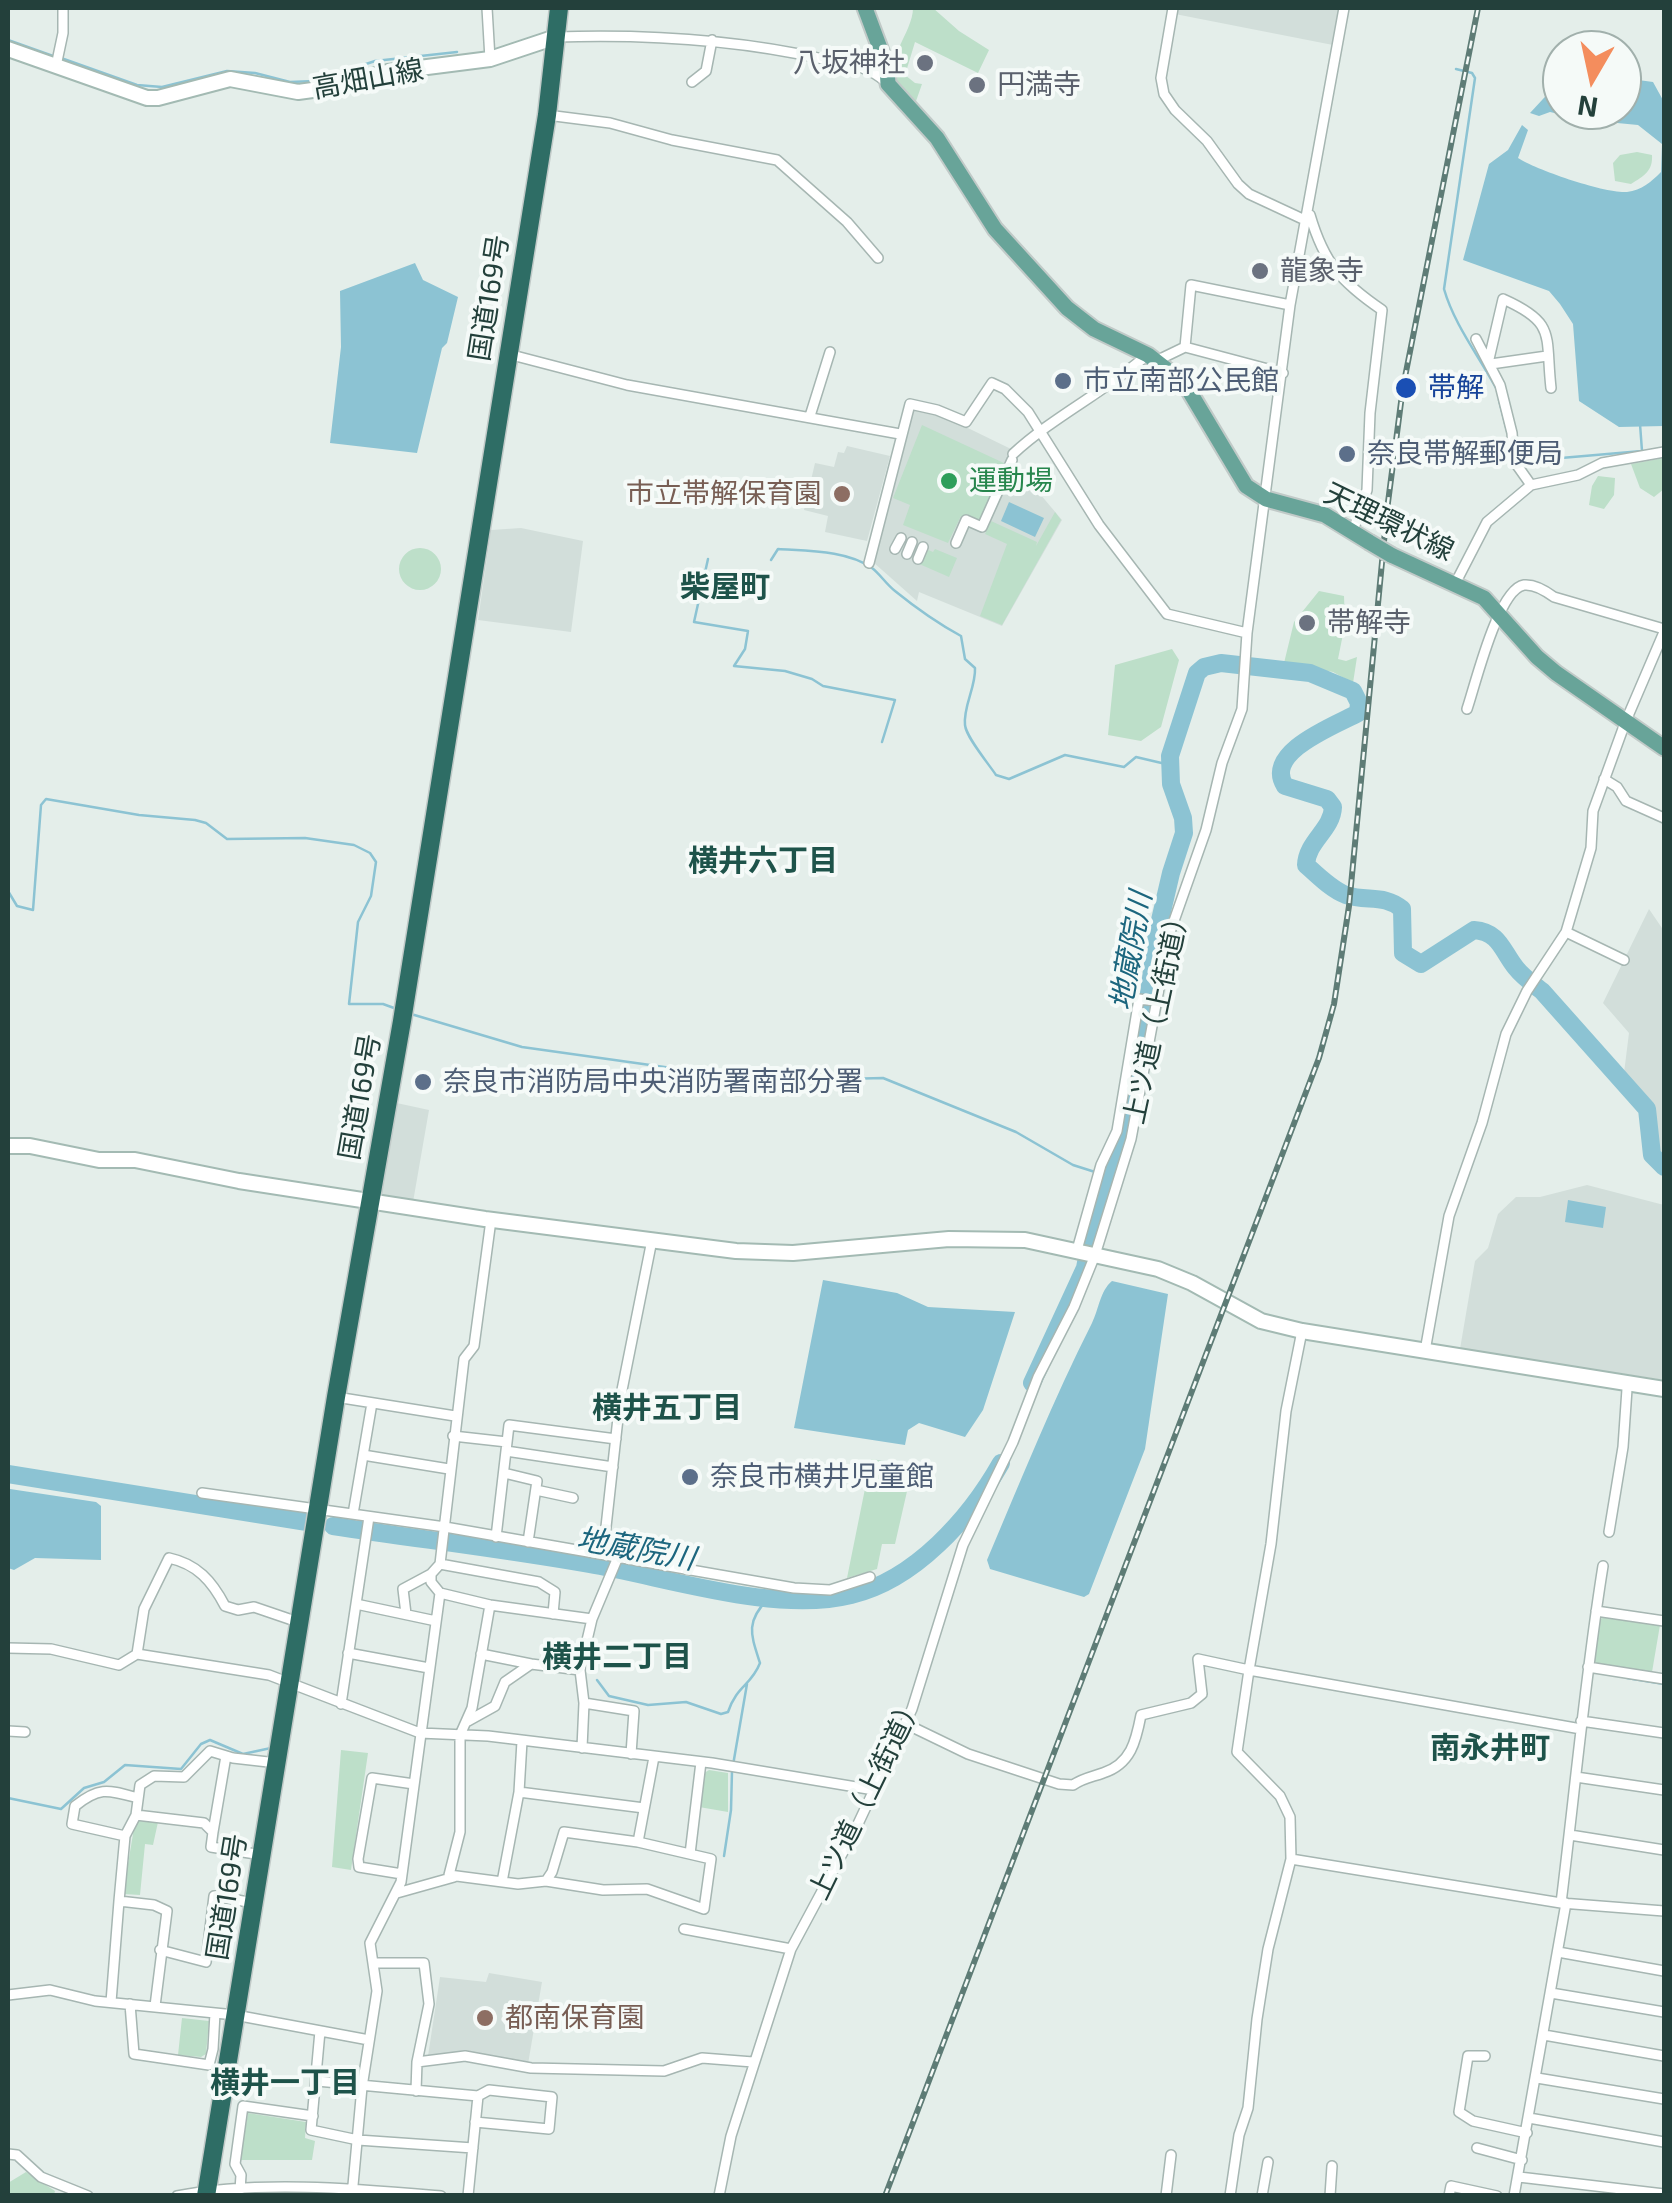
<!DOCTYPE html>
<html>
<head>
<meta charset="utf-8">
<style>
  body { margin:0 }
  #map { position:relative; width:1672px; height:2203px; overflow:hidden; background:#e4eeea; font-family:"Exo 2",sans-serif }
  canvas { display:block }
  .frame { position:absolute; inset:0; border:10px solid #23403b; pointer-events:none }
  .north { position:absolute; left:1542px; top:30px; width:100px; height:100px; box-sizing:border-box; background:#f5faf8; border:2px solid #a1b0ac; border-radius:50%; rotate:189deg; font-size:28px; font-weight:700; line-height:40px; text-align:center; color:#23403b }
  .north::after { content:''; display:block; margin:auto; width:35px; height:45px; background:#f48d5d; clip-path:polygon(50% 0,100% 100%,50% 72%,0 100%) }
</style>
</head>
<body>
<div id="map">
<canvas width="1672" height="2203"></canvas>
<div class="frame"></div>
<div class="north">N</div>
</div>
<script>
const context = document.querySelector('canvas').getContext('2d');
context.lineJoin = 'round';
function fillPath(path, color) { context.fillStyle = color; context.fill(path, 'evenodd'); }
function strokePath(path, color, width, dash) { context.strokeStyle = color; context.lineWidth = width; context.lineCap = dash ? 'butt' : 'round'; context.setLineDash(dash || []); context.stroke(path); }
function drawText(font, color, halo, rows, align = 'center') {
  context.font = font + ' "Exo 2","Noto Sans JP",sans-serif'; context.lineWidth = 8; context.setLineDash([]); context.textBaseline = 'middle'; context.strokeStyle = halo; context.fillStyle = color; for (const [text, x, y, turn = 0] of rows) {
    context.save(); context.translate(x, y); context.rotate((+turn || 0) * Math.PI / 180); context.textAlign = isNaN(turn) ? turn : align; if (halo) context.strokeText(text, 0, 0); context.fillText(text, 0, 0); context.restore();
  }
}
fillPath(new Path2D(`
  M1177,8H1340L1333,45L1175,14Z
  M916,407L935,412L1011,449L1007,455L1062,520L1002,626L919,592L917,601L873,562L912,410Z
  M847,446L890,456L867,541L825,532L828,516L804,510L815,463L834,467L838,452L844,453Z
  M521,528L583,541L571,632L478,620L491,530Z
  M1649,909L1664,931V1161L1655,1156L1650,1108L1624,1073L1629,1033L1603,1003Z
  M392,1102L429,1110L413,1202L377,1195Z
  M1587,1185L1664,1205V1380L1460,1349L1475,1261L1488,1248L1498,1214L1516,1197H1540Z
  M489,1973L542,1982L528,2064L474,2054L428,2056L440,1977L486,1982Z`), '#d2deda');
fillPath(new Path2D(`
  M913,8H933L959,31L989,50L978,73L915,42L905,75L915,83L922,84L915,104C909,99 900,92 897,86C882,61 913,33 913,8Z
  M1637,152L1652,155C1653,171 1644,176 1631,184L1615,181L1613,163L1620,155Z
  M922,425L1006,464L980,522L961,516L948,543L903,525L910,505L893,498Z
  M1664,458V489L1654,497L1640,488L1631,464Z
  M1598,476L1615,478L1614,495L1604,509L1589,505L1592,486Z
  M1055,512L1061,520L1002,625L980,616L1007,544L985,534L991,521L1037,542L1036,546Z
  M924,548L933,552L935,549L957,558L949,577L917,563Z
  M399 569a21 21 0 1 1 42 0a21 21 0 1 1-42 0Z
  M1319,591L1344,596L1345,624L1338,659L1346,661L1357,657L1353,683L1333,672L1284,663L1294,622Z
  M1172,649L1179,660L1161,727L1141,741L1108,735L1115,665Z
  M871,1459L913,1465L895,1544H882L877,1569L847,1578Z
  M1604,1617L1660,1625L1652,1672L1597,1664L1593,1659L1599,1620Z
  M341,1750L368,1753L351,1870L332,1867Z
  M709,1770L728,1773V1812L699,1807L701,1775Z
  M139,1821L158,1822L153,1845L145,1844L140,1895L123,1894L134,1828Z
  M182,2018L209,2021L206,2054L201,2057L178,2055Z
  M248,2113L306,2122L305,2138L315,2141L312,2160H240Z
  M26,2172L55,2191L54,2195L8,2196V2183Z`), '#bddfc9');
fillPath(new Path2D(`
  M1631,79L1653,82L1664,102V426L1619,427L1579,401L1573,324L1560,304L1549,291L1463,260L1489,164L1508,150L1522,125L1528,130L1518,158C1536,170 1607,194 1627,192C1642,190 1651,182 1661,172L1662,144L1638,125L1586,120L1550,112L1539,116L1530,113L1555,86L1562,93V110H1622V81Z
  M415,263L423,280L458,297L447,343L442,348L417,453L330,443L341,347L340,291Z
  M1009,502L1044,518L1035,537L1001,521Z
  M1568,1200L1606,1207L1603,1228L1565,1222Z
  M823,1280L897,1293L928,1307L1015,1312L983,1410L965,1437L919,1423L908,1430L905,1445L794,1428Z
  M1112,1281L1168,1294L1145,1449L1089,1594L1084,1597L990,1569L987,1560C1021,1480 1053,1400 1092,1323C1099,1309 1100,1291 1112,1281Z
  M10,1489L96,1502L101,1506V1560L35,1558L14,1570L8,1568Z`), '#8cc3d3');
strokePath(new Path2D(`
  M8,40L53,56
  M61,58L137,85L162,87L227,71L255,73L290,82L315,81L375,61L457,52
  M1456,69L1472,73L1475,78L1444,289C1454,324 1478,355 1496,388
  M1499,400L1507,431
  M1516,440L1561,458L1642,451L1640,424
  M708,559L694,622L748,631L745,649L734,666L785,671L812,679L823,686L895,700L882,742
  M771,560L778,549C807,551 847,550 872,568C880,574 886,584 895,591C916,608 937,623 961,636L965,659L975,668C976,687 963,706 965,725C966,737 988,763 996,775L1009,779L1065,755L1124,767L1136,757L1170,765
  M8,891L17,906L33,910L41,805L46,799L139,815L195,820L206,823L227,839L305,838L354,845L370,853L376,862L371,896L358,922L349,1004H383L394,1008
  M411,1014L522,1047L764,1081L883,1078L1016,1132L1073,1165L1095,1172
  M1103,1173L1112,1175
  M1627,1678L1664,1684
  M597,1680L609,1696L648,1705L686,1702L721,1714L728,1712C737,1685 751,1686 760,1663C751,1635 745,1622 768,1599
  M8,1798L61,1809L84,1788L104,1782L125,1765L181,1769L201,1744L210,1740L243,1754L271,1748
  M724,1856L731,1810L732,1771L747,1684`), '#8cc3d3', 2.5);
strokePath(new Path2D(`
  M1032,1383L1085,1268L1090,1242L1135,1099L1157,933L1171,873L1184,833L1183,818L1171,784L1170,756L1197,673L1204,667L1221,663L1310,673L1353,691L1359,703L1358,713C1336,725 1263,752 1285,786L1327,799L1333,807C1332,830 1307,841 1306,865C1317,875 1332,890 1346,895C1367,902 1384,894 1402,909L1403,953L1421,964L1474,930C1500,932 1502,951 1516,968C1523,977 1533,984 1542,991L1647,1109L1652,1155L1664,1167
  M8,1474L307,1522
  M333,1526C418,1539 504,1549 589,1564C666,1577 775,1614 851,1595C915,1580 970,1518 1001,1463`), '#8cc3d3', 18);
const street = new Path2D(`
  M487,8L490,59
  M1173,8L1161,78L1164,94L1175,110L1207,141L1238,184L1249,194L1307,221
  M556,37C647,34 734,39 823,59C847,64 867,65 886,82
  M56,66L63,33V8
  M692,82L706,71L712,40
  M547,115L610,123L672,140L777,160L847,222L878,258
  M1310,215C1324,263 1341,282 1382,310L1370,413L1367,490L1353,531
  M1476,339L1500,385L1512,433L1514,461L1531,485
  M1185,347L1191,285L1290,305
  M508,354L627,385L900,434
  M1489,359L1503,299C1557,323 1545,335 1551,388
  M1156,361L1185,347L1283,373
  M1491,364L1547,356
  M810,416L830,352
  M1013,454C1054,416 1105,392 1147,355
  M956,543L966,520L982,527L1012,460
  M895,549L901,538
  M907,554L912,542
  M918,559L923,547
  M869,563L910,404L937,410L966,422L992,383L1005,389L1028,412L1099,525L1167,614L1247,633
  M1456,582L1487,522L1531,485L1578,475L1602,463L1664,452
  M1467,709C1475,686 1498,589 1524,585C1534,584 1546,591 1554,597L1664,629
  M1604,779L1617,787L1626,801L1664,818
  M1566,932L1624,960
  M1077,1250L1101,1165L1117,1131L1139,999L1156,1001
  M1425,1351L1449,1216L1482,1123L1506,1034L1527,991L1566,932L1591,848L1593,811L1625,723L1664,632
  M336,1397L455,1416
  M453,1436L507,1442
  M506,1451L613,1467
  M363,1455L449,1469
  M504,1473L537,1481L528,1542
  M536,1490L573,1498
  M202,1493L445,1527L794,1588L830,1590L870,1577
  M353,1514L372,1403
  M1609,1532L1623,1447L1627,1389
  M496,1537L509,1425L616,1439
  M603,1554L620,1400L652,1240
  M440,1564L539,1582L555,1592L553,1614
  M440,1593L490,1605L592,1619
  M356,1604L436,1621
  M490,1605L472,1708L460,1735V1832L449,1875L518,1884L546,1881L552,1872L564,1832L638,1842L654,1757
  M1596,1611L1664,1621
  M406,1614L403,1589L431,1574
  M8,1648L51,1649L119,1665L137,1654L269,1675L420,1733L488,1736L712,1763L874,1790
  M348,1653L429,1668
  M137,1654L144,1609L169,1558C197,1564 212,1581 225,1606L238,1610L254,1607L298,1622
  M481,1654L531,1664
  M1588,1667L1664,1679
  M584,1703L634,1711L631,1754
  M341,1704L369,1517
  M468,1721L495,1706L505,1682L531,1664L580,1670
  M1581,1721L1664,1733
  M906,1724L968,1754L1059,1784L1073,1785C1083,1778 1092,1777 1103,1773C1131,1764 1136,1741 1141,1715L1191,1703L1202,1694L1198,1659L1249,1670L1271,1544L1286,1411L1302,1331
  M8,1731L25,1732
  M582,1748L584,1703L580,1670L592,1619L618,1557
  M1576,1777L1664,1790
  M519,1792L644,1808
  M136,1815L204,1823L213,1832L211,1847L262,1855
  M213,1832L226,1756
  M1570,1835L1664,1850
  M125,1836L72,1824L75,1806C100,1786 108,1790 138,1798
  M690,1854L701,1762
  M1291,1859L1561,1903L1664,1911
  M402,1874L359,1867L358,1859L372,1778L414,1784
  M546,1881L603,1890L647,1889L704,1909L711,1859L638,1842
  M502,1882L519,1792L522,1741
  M397,1893L454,1877
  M1561,1903C1575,1790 1585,1678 1603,1566
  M684,1929L791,1949
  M160,1950L206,1962L214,1896L254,1903
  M1558,1952L1664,1971
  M373,1963H424L429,2004L417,2062L416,2091
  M1551,1993L1664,2012
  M8,1995L50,1990L95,2001L235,2015L369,2040
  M111,2002L119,1901
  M130,2004L134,2054L209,2065L213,2049L215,2013
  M155,2006L167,1911L154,1905L119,1901L125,1836L136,1815L140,1785L154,1776L184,1777L210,1751L233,1758L277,1763
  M320,2031L311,2130L358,2140L473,2148
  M1544,2035L1664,2056
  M1485,2056H1468L1459,2112L1473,2121L1527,2133
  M417,2062L465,2056L531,2068L664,2071L702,2058L753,2062
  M1537,2078L1664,2099
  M317,2081L478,2096L468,2196
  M1529,2118L1664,2142
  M475,2122L549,2129L552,2097L489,2090L478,2096
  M1477,2148L1522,2160
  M8,2154L17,2155L41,2177L88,2196
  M1519,2177L1664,2194
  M240,2190L241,2175L235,2164L243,2106L313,2116
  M177,2196C259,2180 358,2189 441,2196
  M352,2196L362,2087L377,1991L370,1943L401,1882L440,1593L431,1582V1574L440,1564L464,1359L474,1346L491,1220
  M719,2196L731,2136L791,1949L857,1826L912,1709L963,1545L1013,1442L1038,1377L1074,1307L1095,1255L1131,1139L1169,935L1206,830L1222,763L1242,709L1247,633L1290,305L1344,8
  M1166,2196L1171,2155
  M1230,2196L1239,2135L1248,2108L1257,2019L1268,1949L1291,1859L1290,1817L1280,1796L1237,1752L1249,1670L1581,1729
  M1262,2196L1268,2162
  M1330,2196L1332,2166
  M1449,2196L1451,2186L1497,2196
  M1514,2196L1566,1903`);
const secondary = new Path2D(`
  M8,49L147,98H158L230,79L298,92L320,89L388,72L490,59L556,37
  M8,1146H30L99,1160H135L239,1181L485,1219L736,1251L793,1253L949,1239L1025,1240L1158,1269L1192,1283L1261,1321L1302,1331L1664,1389`);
const primary = new Path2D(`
  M865,8L887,67L888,84L937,138L995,229L1067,308L1094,329L1148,355L1185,384L1246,486L1266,499L1325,515L1369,542
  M1391,555L1484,598L1537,657L1556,673L1664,748`);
const highway = new Path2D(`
  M206,2196L336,1397L402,1021L547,115L559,8`);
strokePath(street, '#a6b6b2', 12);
strokePath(secondary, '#a3bab3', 18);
strokePath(primary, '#c1cac8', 19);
strokePath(highway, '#c1cac8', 21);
strokePath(street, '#fff', 9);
strokePath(secondary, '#fff', 14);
strokePath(primary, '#68a499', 15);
strokePath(highway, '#2e6d65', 18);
const rail = new Path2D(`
  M885,2196L1319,1058L1334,1004L1349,906L1387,510L1403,387L1478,8`);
strokePath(rail, '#5e7c76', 6);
strokePath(rail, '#f5faf8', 2.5, [8]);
const primaryBridge = new Path2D(`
  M1369,542L1391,555`);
strokePath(primaryBridge, '#c1cac8', 19, []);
strokePath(primaryBridge, '#68a499', 15);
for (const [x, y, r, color] of [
  [925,63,10,"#6b7280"],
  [977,85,10,"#6b7280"],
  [1260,271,10,"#6b7280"],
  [1063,381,10,"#5c6f8a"],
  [1406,388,12,"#1a4fb4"],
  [1347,454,10,"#5c6f8a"],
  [949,481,10,"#2e9e5b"],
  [842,494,10,"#8d6e63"],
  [1307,623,10,"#6b7280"],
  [423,1082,10,"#5c6f8a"],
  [690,1477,10,"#5c6f8a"],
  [485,2018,10,"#8d6e63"]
]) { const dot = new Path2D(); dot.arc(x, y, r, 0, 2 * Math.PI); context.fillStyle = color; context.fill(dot); strokePath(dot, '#f5faf8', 4); }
drawText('28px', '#5b616d', '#f5faf8', [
  ["八坂神社",905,63,"right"],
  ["円満寺",997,85],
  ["龍象寺",1280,271],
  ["帯解寺",1327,623]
], 'left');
drawText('28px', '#23403b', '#f5faf8', [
  ["高畑山線",368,79,-10],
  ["国道169号",489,298,-81],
  ["天理環状線",1389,522,26],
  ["上ツ道（上街道）",1157,1014,-78],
  ["国道169号",360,1097,-80],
  ["上ツ道（上街道）",866,1797,-64],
  ["国道169号",227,1897,-81]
]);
drawText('28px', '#4e5e75', '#f5faf8', [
  ["市立南部公民館",1083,381],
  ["奈良帯解郵便局",1367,454],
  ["奈良市消防局中央消防署南部分署",443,1082],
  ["奈良市横井児童館",710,1477]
], 'left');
drawText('28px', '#164399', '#f5faf8', [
  ["帯解",1428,388]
], 'left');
drawText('28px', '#27864d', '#f5faf8', [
  ["運動場",969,481]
], 'left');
drawText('28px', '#785e54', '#f5faf8', [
  ["市立帯解保育園",822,494],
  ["都南保育園",505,2018,"left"]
], 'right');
drawText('bold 30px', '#1e534a', '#f5faf8', [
  ["柴屋町",725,587],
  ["横井六丁目",763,861],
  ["横井五丁目",667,1408],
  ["横井二丁目",617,1657],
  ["南永井町",1490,1748],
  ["横井一丁目",285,2083]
]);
drawText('italic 30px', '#1c667e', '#f5faf8', [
  ["地蔵院川",1131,951,-80],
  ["地蔵院川",636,1549,10]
]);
</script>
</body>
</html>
